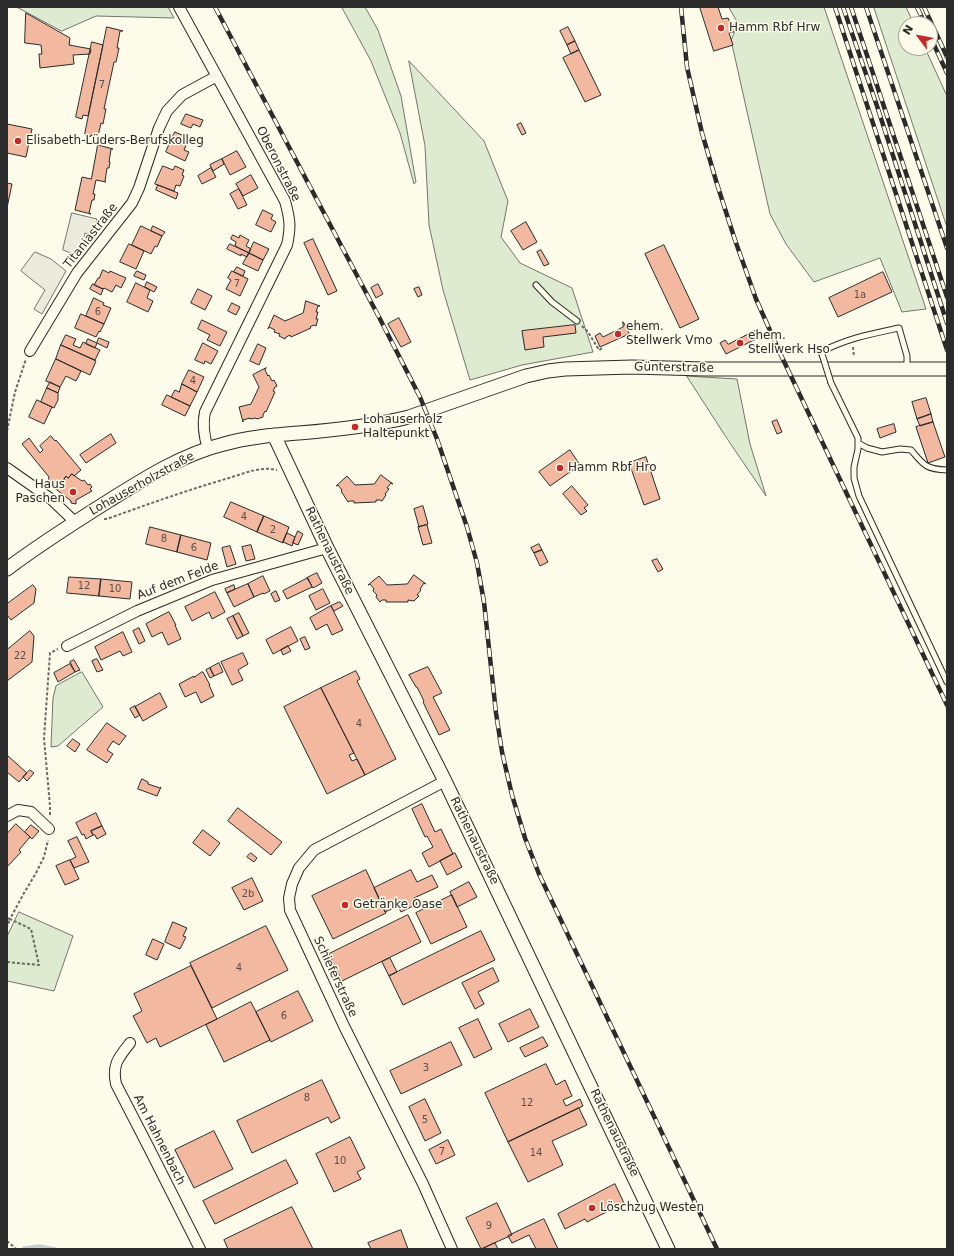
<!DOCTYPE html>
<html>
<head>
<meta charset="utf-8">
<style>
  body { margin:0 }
  #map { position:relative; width:954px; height:1256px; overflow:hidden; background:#fdfbea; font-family:"DejaVu Sans",sans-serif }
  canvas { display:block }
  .frame { position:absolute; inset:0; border:8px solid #2b2b2b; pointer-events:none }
  .north { position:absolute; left:898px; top:16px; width:40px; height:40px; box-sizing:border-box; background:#fdfbea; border:1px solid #a9a89e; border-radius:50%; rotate:302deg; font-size:11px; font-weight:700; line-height:16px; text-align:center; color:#2b2b2b }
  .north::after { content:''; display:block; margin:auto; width:14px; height:18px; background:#c62828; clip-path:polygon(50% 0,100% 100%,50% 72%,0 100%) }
</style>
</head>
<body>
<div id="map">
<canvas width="954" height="1256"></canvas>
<div class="frame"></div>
<div class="north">N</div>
</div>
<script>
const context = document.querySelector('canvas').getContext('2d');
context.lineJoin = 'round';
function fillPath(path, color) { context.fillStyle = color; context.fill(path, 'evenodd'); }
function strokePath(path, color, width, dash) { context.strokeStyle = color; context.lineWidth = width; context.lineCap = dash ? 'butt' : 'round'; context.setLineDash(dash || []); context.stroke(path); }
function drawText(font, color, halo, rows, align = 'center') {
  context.font = font + ' "DejaVu Sans",sans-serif'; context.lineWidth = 3; context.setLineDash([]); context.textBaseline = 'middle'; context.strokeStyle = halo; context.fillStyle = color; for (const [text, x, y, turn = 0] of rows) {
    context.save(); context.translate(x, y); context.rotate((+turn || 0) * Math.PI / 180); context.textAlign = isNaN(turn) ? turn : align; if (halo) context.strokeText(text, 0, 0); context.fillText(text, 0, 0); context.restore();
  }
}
const green = new Path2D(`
  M17,7H168L174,18L96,16L62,31Z
  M342,7H365L378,30L401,96L416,182L414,184L400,133L371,61Z
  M729,7H824L926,309L902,312L880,258L814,282L786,244L770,214L731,40L738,24Z
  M874,7H906L914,24H906V48H925L947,96V227Z
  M409,61L484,141L508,201L501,237L520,263L572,288L593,352L522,365L470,380L443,290L429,225L425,146Z
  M687,376L737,379L750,444L766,496L728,440Z
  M82,672L103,707L58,746L51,747L53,698L56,686Z
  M19,912L73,936L54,991L7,981V937Z`);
fillPath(green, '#deebd1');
strokePath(green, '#74746e', 1);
const parking = new Path2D(`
  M72,213L97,219L93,235L85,233L82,247L76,255L63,250Z
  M35,252L51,259L66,271L42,314L34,309L45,290L21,271Z`);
fillPath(parking, '#eceadb');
strokePath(parking, '#74746e', 1);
strokePath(new Path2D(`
  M24,1248L39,1246L55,1249`), '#c7d0d0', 3.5);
const building = new Path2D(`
  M700,7H718L722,19L728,18L731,25L735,24L737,31L729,33L733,45L714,51Z
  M26,13L70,38L69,45L91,49L90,54L73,55L74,64L40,68L39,54H42L41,45L25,43Z
  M107,27L123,31H120L117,48H119L116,62H114L104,109H106L103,124L101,123L98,136L100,137L91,135L90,137L85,134Z
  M568,27L575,41L567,45L560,31Z
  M575,41L579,50L571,54L567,45Z
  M92,42L103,45L88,116L83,115L82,119L76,117Z
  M579,50L601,95L585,102L563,58Z
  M186,114L203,120L200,127L193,124L191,128L181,124Z
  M521,123L526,133L522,135L517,125Z
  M7,124L32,129L26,157L7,153Z
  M175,132L189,138L184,150L189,152L185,161L166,152Z
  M98,145L113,149H111L109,162H110L109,168H107L105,181L106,182L96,180L93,194H95L94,200H92L89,213L91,214L75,210L82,177L91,179Z
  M237,151L246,167L230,175L222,159Z
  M222,159L224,164L213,171L210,165Z
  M163,166L173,170L175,166L184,170L182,175L184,176L180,186L176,185L174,191L155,184Z
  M211,168L216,177L202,184L198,176Z
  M251,175L258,188L243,196L236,184Z
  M7,183L12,184L7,208Z
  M158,185L178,193L176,199L156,190Z
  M239,189L247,205L238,209L230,194Z
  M263,210L273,215L271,219L276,222L271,232L256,225Z
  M526,222L537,242L523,250L511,231Z
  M141,226L162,236L157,247L155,246L151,254L132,245Z
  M153,226L165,232L162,236L151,231Z
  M233,235L239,238L240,235L249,240L246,246L251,249L249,253L235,246L236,242L231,239Z
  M313,239L337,291L328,295L304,243Z
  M254,242L269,249L263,260L249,253Z
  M129,244L144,251L136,269L120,262Z
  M230,244L249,253L247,257L241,254V256L227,249Z
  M664,245L699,319L680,328L645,254Z
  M541,250L549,264L544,266L537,252Z
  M249,253L263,260L258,271L243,264Z
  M237,267L245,271L243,276L234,272Z
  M103,270L109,273L110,271L126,278L121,288L116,285L112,292L104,288L103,289L94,285L98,278H99Z
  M137,271L146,275L144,280L134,276Z
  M232,271L248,279L240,296L226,289L231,280L228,278Z
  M883,272L892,292L838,317L829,298Z
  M147,282L157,287L154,292L145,287Z
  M136,283L150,290L147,298L153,301L148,312L127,302Z
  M93,284L103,289L101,295L90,289Z
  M378,284L383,294L376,298L371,288Z
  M419,287L422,295L418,297L414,289Z
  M198,289L212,296L205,310L191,303Z
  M94,298L104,303L103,305L111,308L104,324L86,316Z
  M306,301L320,306H318L316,312H318L316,319H318L316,326L314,325L310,327L311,328L291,337L290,335L286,337L285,339L279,336L280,334L274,332L275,330L269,327L268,329L274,315L285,321L303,313Z
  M232,303L240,307L236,315L228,311Z
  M81,314L104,324L100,332L99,331L96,337L75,328Z
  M399,318L411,342L401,347L388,324Z
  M202,320L227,332L220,346L207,340L210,335L198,329Z
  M623,322L624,323L629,333V335L627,334V335L600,347L595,336L600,333L603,337L623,327Z
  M575,325L576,333L543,337L544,347L525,350L522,331Z
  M755,331L758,338L726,354L720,343L725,340L728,344Z
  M66,335L76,339L73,345L80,348L83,342L100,350L95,360L61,345Z
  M99,338L109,342L107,348L97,343Z
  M88,339L97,343L95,348L86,344Z
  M203,343L218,351L211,364L205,361L204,364L195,360Z
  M258,344L266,348L259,365L250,361Z
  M61,345L96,361L90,375L56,359Z
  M56,359L81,371L76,381L66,376L60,387L46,381Z
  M266,368L265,370L268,376L269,375L272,381L274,380L277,386L275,387L273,391L275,392L266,412L265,411L263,415V417L257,419L256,418L250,419V418L243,420V422L239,407L251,404L259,387L253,375Z
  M189,370L204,377L197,392L182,384Z
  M50,382L60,387L58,393L47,388Z
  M182,384L197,392L190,406L171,397L175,390L179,392Z
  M47,388L58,393V400L54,408L41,402Z
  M167,395L190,406L185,416L162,405Z
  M926,398L931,414L917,419L912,402Z
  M37,400L52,407L44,424L29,417Z
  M931,414L933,422L920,426L917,419Z
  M777,420L782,432L777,434L772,422Z
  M933,422L945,457L928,463L916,427Z
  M894,424L896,432L880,438L877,429Z
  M111,434L116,443L86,463L80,455Z
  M51,436L55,441L56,440L81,470L74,476L72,474L68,478L66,476L57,490L48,483L49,477L22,444L29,438L40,453L43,450L40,446Z
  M570,450L580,465L550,486L539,472Z
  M646,457L660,499L644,505L629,463Z
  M72,474L82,481L84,480L88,485L90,484L92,487L90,489L92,491L76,500V504L71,503V501L57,490L66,476L68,478Z
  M381,475L393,484L391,483L387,488L389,489L385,494L386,495L382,501L380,500H376V502L354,503V501H350L348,502L341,491L342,490L338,485L336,486L347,476L355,485L374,484Z
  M572,486L588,505L584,508L587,511L581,515L563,494Z
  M231,502L264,516L257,532L224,517Z
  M423,506L428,524L419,527L414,509Z
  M264,516L289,527L283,543L257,532Z
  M427,525L432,543L423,545L418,527Z
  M150,527L181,535L177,552L146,544Z
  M298,531L303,534L298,545L293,543Z
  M287,533L295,537L292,546L283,542Z
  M181,535L211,543L207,560L177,552Z
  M539,544L542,550L534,553L531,548Z
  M251,545L255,559L246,561L242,547Z
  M230,546L236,564L227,567L222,548Z
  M542,550L548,562L540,566L534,553Z
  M657,559L663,569L658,572L652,561Z
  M317,573L322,583L313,588L307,578Z
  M414,575L426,584L424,583L420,589L421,590L417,595L419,596L414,601L408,600V602H386V600H382L380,602L376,597L377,595L373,591L374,589L370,584L368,585L379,576L387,585L407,584Z
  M263,576L270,591L264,594L263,593L254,597L248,584Z
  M69,577L101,579L99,596L67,593Z
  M308,578L312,587L287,599L283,591Z
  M101,579L132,582L130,599L99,596Z
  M248,584L254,597L234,607L227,593Z
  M33,585L36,589L34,603L11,620L7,615V604Z
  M234,585L235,589L227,593L225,589Z
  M323,589L330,603L316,610L309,596Z
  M276,591L280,600L275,602L271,594Z
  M215,592L225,612L212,619L209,612L192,621L185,607Z
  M340,602L343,606L334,611L331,606Z
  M331,606L343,630L332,635L327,624L316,630L310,618Z
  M169,612L176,625H175L181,639L168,645L162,632L152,637L146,624Z
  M239,613L249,633L243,636L233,616Z
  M233,616L243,636L237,639L227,619Z
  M291,627L298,641L273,654L266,640Z
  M139,628L145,641L139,644L133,631Z
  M30,631L34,636L32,662L7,681V650Z
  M123,632L132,652L123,656L120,651L101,660L95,647Z
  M305,637L310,648L305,650L300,639Z
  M288,646L291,651L283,655L281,650Z
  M243,653L248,664L238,670L243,680L232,685L221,662Z
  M97,659L103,670L97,672L92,661Z
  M74,660L80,670L75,672L70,662Z
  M219,663L223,672L214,676L210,668Z
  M70,664L75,672L58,682L54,673Z
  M428,667L442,693L433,697L450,730L439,735L423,702L424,701L417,687H416L409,675Z
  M210,668L214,676L210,678L206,670Z
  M356,671L360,679L357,681L396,759L365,775L321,688Z
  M202,672H203L210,685H209L214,696L201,703L196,692L185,697L179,684L194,676V677Z
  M321,688L354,753L349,755L352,761L357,759L365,775L327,794L284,707Z
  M160,693L167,707L143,721L135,707Z
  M135,706L140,715L135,718L130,709Z
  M107,723L126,736L119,745L113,741L107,750L113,754L107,763L87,750Z
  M73,739L80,744L75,752L67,746Z
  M8,756L27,773L19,782L7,772V758Z
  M30,770L34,773L27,781L23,777Z
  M142,779L148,782V784L160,788L161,787L157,796L138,789Z
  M422,804L435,832L441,829L453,854L429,867L422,853L433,847L427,836L425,837L412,809Z
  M238,808L282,842L271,855L228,821Z
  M96,813L102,826L91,831L93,835L86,839L84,834L82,835L76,823Z
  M16,824L30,837L19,850L21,852L7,867V834Z
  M31,825L39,831L32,839L25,832Z
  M102,826L106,834L97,839L95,835H93L91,831Z
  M203,830L220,843L210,856L193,843Z
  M77,837L89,862L74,868L70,860L76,857L68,841Z
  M251,853L257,858L254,862L247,857Z
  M455,853L462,867L447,875L440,861Z
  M70,860L79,879L65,885L56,866Z
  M366,870L386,913L333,939L312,896Z
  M411,870L417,882L432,875L438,887L414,898L417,904L401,912L398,906L385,912L374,888Z
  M252,878L263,901L244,910L232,888Z
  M469,882L477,897L457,907L450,892Z
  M452,895L467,927L431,944L416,913Z
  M408,915L421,942L342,981L329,954Z
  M173,922L187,928L183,936L186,937L180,949L165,942Z
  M266,926L288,970L212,1008L190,963Z
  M481,931L495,960L403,1005L389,976Z
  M153,939L164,944L157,960L146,955Z
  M390,958L397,972L389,976L382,962Z
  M191,966L217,1019L160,1047L156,1038L147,1043L133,1016L142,1011L134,994Z
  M493,968L499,981L478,992L484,1004L475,1009L462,983Z
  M298,991L313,1021L271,1042L256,1012Z
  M251,1002L270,1040L224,1062L206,1025Z
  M530,1009L539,1027L508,1042L499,1024Z
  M478,1019L492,1049L474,1058L459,1028Z
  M543,1037L548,1046L525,1057L520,1048Z
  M451,1042L462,1065L401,1094L390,1071Z
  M546,1064L556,1085L565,1080L572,1096L563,1100L566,1106L580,1099L583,1106L508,1142L485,1093Z
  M322,1080L340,1118L331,1123L328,1117L252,1153L237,1121Z
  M425,1099L441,1133L425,1141L409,1107Z
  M579,1108L587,1125L552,1141L563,1165L528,1182L508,1142Z
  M214,1131L233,1169L194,1188L175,1150Z
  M350,1137L365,1168L357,1172L361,1179L334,1192L316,1154Z
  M448,1140L455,1155L436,1164L429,1150Z
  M286,1160L298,1183L215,1224L203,1201Z
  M615,1184L624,1203L587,1222L585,1219L565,1229L558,1214Z
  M497,1203L512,1235L481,1249L466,1218Z
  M292,1207L313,1249H228L224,1240Z
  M544,1219L558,1249H536L529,1235L512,1243L508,1236Z
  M401,1230L408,1249H371L368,1243Z
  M495,1243L498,1249H482Z`);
fillPath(building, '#f2b8a0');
strokePath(building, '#2b2b2b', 1);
const service = new Path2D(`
  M536,285L552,302L577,321
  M822,354L823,351C849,338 871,334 899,328L907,356V368
  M831,383L858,438V449L854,467V478L859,496L947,682
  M858,443L867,448L882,452L900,449L911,450C924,465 925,469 947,470`);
const minor = new Path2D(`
  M179,7L285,201C290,219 291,227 287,245L205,412C202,425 204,436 208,449
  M30,351L77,273L132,203L139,188L159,128L167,111L182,95L217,76
  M7,468L51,499L75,522
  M67,646L137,611L212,580L327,548
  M445,781L314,850L299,868L292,884L289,898L290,910L344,1026L423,1184L452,1249
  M7,816L18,810L31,812L49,829
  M130,1043C118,1058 112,1065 116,1084L149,1148L200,1249`);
const tertiary = new Path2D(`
  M274,435L327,548L445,781L668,1249
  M7,569C40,544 75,522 110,500C145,478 183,454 224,444C248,437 274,435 299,433C336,430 373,426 409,417L526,376L548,371L565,369L632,367L704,369H947`);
strokePath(service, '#2b2b2b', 7);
strokePath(minor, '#2b2b2b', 12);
strokePath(tertiary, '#2b2b2b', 15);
strokePath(new Path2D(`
  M582,326L588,332L599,350L603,348
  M853,347L854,357
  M7,431L15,392L26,359
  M104,519H107C148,504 188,490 229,478C245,473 261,466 277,470
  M50,815V806L44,738L50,653L58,649
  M7,918L10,919L7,927
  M7,962L39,965L31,929L10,919L24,893L36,873L44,857L48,840
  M7,1241L16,1249`), '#6a6964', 2, [3, 2]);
strokePath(service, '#fdfbea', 5);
strokePath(minor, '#fdfbea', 10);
strokePath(tertiary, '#fdfbea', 13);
const rail = new Path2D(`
  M215,7L380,319L420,397L437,439L467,527L477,563L484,602L496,713L502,752L512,795L525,838L539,874L717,1249
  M681,7L687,67L702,133L717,184L735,240L756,299L780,353L947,705
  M835,7L947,350
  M843,7L877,106L947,323
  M851,7L947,297
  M866,7L947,248
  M917,7L925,24
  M924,7L947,57
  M930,36L947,73`);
strokePath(rail, '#2b2b2b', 4.5);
strokePath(rail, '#fdfbea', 3, [9]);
const serviceBridge = new Path2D(`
  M822,354L831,383`);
strokePath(serviceBridge, '#2b2b2b', 7, []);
strokePath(serviceBridge, '#fdfbea', 5);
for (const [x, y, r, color] of [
  [721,28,4,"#c62828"],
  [18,141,4,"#c62828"],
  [618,334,4,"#c62828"],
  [740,343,4,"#c62828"],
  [355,427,4,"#c62828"],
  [560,468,4,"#c62828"],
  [73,492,4,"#c62828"],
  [345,905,4,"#c62828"],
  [592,1208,4,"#c62828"]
]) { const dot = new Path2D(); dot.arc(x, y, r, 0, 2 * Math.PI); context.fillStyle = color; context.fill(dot); strokePath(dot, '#fdfbea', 1.5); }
drawText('10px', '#5d4e48', null, [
  ["7",102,85],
  ["7",237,284],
  ["1a",860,295],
  ["6",98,312],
  ["4",193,381],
  ["4",244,517],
  ["2",273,530],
  ["8",164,539],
  ["6",194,548],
  ["12",84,586],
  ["10",115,589],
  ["22",20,656],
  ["4",359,724],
  ["2b",248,894],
  ["4",239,968],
  ["6",284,1016],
  ["3",426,1068],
  ["8",307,1098],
  ["12",527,1103],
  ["5",425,1120],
  ["7",442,1152],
  ["14",536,1153],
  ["10",340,1161],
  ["9",489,1226]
]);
drawText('12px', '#2b2b2b', '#fdfbea', [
  ["Hamm Rbf Hrw",729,28],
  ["Elisabeth-Lüders-Berufskolleg",26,141],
  ["ehem.",626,327],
  ["Stellwerk Vmo",626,341],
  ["ehem.",748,336],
  ["Stellwerk Hso",748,350],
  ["Lohauserholz",363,420],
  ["Haltepunkt",363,434],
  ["Hamm Rbf Hro",568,468],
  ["Haus",65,485,"right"],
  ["Paschen",65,499,"right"],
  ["Getränke Oase",353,905],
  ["Löschzug Westen",600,1208]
], 'left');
drawText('12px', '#2b2b2b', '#fdfbea', [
  ["Oberonstraße",278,164,63],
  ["Titaniastraße",91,236,-52],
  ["Günterstraße",674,368,1],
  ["Lohauserholzstraße",142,484,-29],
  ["Rathenaustraße",329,551,64],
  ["Auf dem Felde",178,581,-21],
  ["Rathenaustraße",474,841,64],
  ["Schieferstraße",335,977,65],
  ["Rathenaustraße",614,1133,64],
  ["Am Hahnenbach",159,1140,63]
]);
</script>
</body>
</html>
